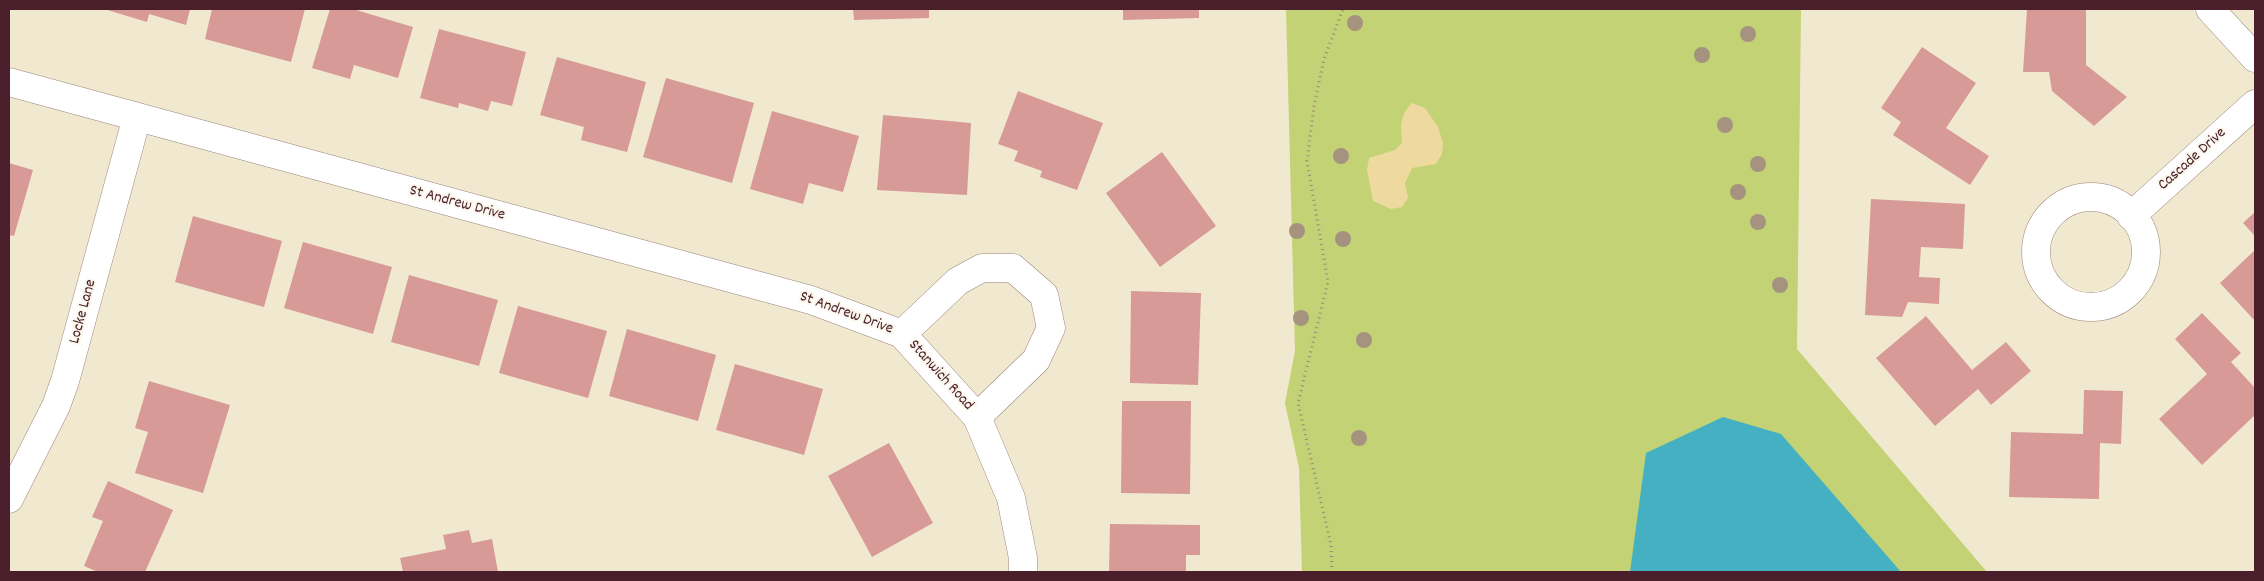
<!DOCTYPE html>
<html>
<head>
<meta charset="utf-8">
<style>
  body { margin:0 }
  #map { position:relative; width:2264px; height:581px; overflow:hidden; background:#f0e9cf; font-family:Dekko,sans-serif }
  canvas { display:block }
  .frame { position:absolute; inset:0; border:10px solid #4a1f2b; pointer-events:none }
</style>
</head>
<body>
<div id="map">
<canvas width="2264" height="581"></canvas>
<div class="frame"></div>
</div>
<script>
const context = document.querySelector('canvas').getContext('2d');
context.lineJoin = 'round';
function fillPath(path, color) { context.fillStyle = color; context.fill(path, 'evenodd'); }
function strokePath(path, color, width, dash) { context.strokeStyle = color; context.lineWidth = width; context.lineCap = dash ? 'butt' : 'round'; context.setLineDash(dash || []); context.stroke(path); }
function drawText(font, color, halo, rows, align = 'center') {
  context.font = font + ' Dekko,sans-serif'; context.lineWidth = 4; context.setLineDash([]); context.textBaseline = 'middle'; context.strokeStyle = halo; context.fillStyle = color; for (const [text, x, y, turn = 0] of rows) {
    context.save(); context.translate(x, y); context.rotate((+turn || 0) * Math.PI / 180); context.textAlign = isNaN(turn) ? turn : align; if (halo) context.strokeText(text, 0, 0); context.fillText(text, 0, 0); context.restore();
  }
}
fillPath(new Path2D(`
  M1286,9H1801L1797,349L1987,572H1302L1299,468L1285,403L1295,351Z`), '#c2d274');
fillPath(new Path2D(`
  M1412,103L1425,108L1438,127L1443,143L1442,154L1436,164L1412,168L1405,183L1408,198L1402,207L1391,209L1373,201L1367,170L1369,158L1395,150L1402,143C1401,127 1399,115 1412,103Z`), '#eeda9e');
fillPath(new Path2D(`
  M1723,417L1781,434L1901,572H1630L1646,453Z`), '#44b0c2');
fillPath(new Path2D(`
  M104,9H190L186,25L149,14L147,22Z
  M212,9H305L291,62L205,39Z
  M330,9H353L413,27L398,78L354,65L350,79L312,68Z
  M853,9H929V18L854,20Z
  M1123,9H1199V18L1123,20Z
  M2027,9H2086V65L2127,97L2094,126L2052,91L2049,72H2023Z
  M439,29L526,52L512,106L491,101L488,111L459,103L458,108L420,98Z
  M1922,47L1976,83L1946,128L1989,156L1970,185L1893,135L1901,122L1881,108Z
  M557,57L646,82L627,152L581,140L584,127L540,115Z
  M666,78L754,103L732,183L643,157Z
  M1018,91L1103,123L1077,190L1040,177L1042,171L1014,161L1018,151L998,144Z
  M772,111L859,136L843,192L809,183L803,204L750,189Z
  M883,115L971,123L967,195L877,190Z
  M1162,152L1216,226L1160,267L1106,193Z
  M9,163L33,170L14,236L9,235Z
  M1871,199L1965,204L1963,249L1921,247L1919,277L1940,278L1939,304L1908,302L1902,317L1865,315Z
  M2255,212V236L2243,223Z
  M193,216L282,241L264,307L175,282Z
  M303,242L392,267L373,334L284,308Z
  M2255,250V321L2220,283Z
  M409,275L498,300L479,366L391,342Z
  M1131,291L1201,293L1198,385L1130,383Z
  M518,306L607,331L588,398L499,373Z
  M2202,313L2241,353L2231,362L2255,388V415L2202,465L2159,419L2207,374L2175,339Z
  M1926,316L1972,370L2006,342L2031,371L1991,405L1978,389L1935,426L1876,358Z
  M627,329L716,355L698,421L609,396Z
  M735,364L823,389L804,455L716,430Z
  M149,381L230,405L203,493L135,473L148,432L135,428Z
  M2084,390L2123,391L2121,444L2100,443L2099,499L2009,497L2011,432L2083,434Z
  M1122,401H1191L1190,494L1121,493Z
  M889,443L933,523L872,557L828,476Z
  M108,481L173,510L145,572H98L84,566L103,521L92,517Z
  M1110,524L1200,525V555H1186V572H1109Z
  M469,530L472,543L492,539L498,572H403L400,558L446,549L443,535Z`), '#d79a97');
const minor = new Path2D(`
  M2210,9L2255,58
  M9,82L811,300L902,334L977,417L1011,498L1023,558V572
  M2036 252a55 55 0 1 1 110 0a55 55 0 1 1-110 0Z
  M2131,216L2255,104
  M902,334L958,281L982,268H1013L1044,295L1051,328L1036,360L977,417
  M9,499L56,406L65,381L137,117`);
strokePath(minor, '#9d847d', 29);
strokePath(new Path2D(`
  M1332,572L1331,545L1298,403L1328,282L1307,161L1314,106L1324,59L1343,9`), '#9d847d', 3, [1, 4]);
strokePath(minor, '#fff', 28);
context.fillStyle = '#a5937f';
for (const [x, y] of [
  [1355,23],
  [1748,34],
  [1702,55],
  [1725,125],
  [1341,156],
  [1758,164],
  [1738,192],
  [1758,222],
  [1297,231],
  [1343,239],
  [1780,285],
  [1301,318],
  [1364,340],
  [1359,438]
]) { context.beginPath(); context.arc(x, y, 8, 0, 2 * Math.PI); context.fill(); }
drawText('16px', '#4a1f2b', '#fbf7ec', [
  ["Cascade Drive",2193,160,-42],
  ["St Andrew Drive",457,204,15],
  ["Locke Lane",84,312,-75],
  ["St Andrew Drive",846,314,20],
  ["Stanwich Road",940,376,48]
]);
</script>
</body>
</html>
